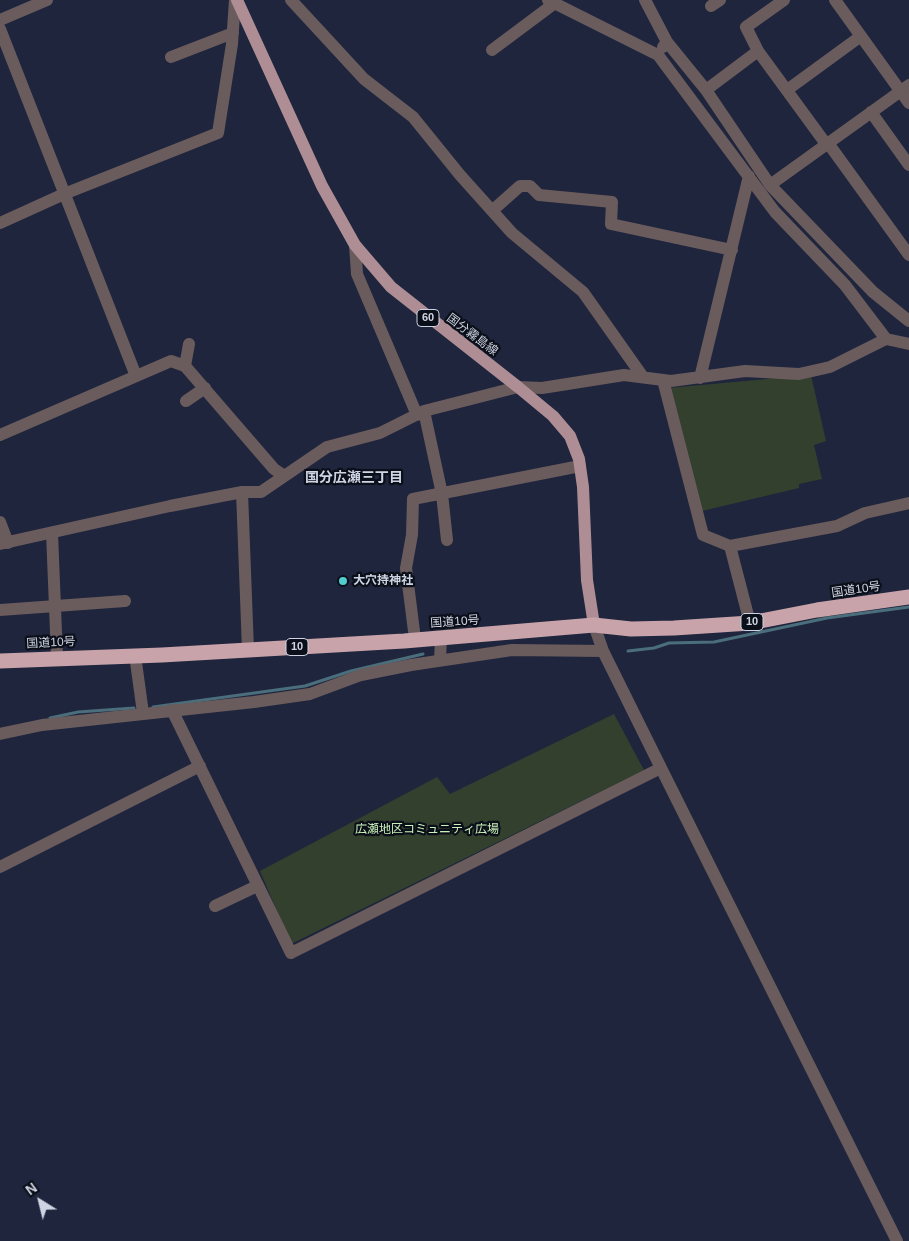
<!DOCTYPE html>
<meta charset="utf-8">
<style>
body{margin:0}
#map{position:relative;width:909px;height:1241px;overflow:hidden;background:#1e253c;font-family:Helvetica,sans-serif}
canvas{display:block}
.north{position:absolute;left:15px;top:1176px;width:50px;height:50px;-webkit-text-stroke:4px #0b0f19;paint-order:stroke;rotate:324deg;font-size:14px;font-weight:700;line-height:20px;text-align:center;color:#ced4e3}
.north::after{content:'';display:block;margin:auto;width:18px;height:22px;background:#ced4e3;clip-path:polygon(50% 0,100% 100%,50% 72%,0 100%)}
</style>
<div id="map">
<canvas width="909" height="1241"></canvas>
<div class="north">N</div>
</div>
<script>
const ctx = document.querySelector('canvas').getContext('2d');
ctx.lineJoin = 'round';
function fillPath(path, color) { ctx.fillStyle = color; ctx.fill(path, 'evenodd'); }
const toPath = rows => new Path2D(rows.map(r => 'M' + r).join(''));
function strokePath(path, color, width, dash) { ctx.strokeStyle = color; ctx.lineWidth = width; ctx.lineCap = dash ? 'butt' : 'round'; ctx.setLineDash(dash || []); ctx.stroke(path); }
function label(font, color, halo, rows, align = 'center') {
  ctx.font = font + ' Helvetica,"Noto Sans JP",sans-serif'; ctx.lineWidth = 4.5; ctx.setLineDash([]); ctx.textBaseline = 'middle'; ctx.strokeStyle = halo; ctx.fillStyle = color; for (const [text, x, y, turn = 0] of rows) {
    ctx.save(); ctx.translate(x, y); ctx.rotate((+turn || 0) * Math.PI / 180); ctx.textAlign = isNaN(turn) ? turn : align; if (halo) ctx.strokeText(text, 0, 0); ctx.fillText(text, 0, 0); ctx.restore();
  }
}
const green = toPath([
 [811,375,826,441,814,445,822,479,799,484,799,488,702,511,668,388],
 [614,714,644,770,291,944,260,871,437,777,450,794]
]);
const stream = toPath([
 [628,651,654,648,669,643,714,642,827,618,909,607],
 [153,707,305,686,351,671,423,654],
 [50,718,78,712,134,708]
]);
const minor = toPath([
 [291,0,364,79,413,117,460,175,512,233,583,292,643,377],
 [548,0,658,55,775,212,845,285,886,339],
 [645,0,667,42,663,47],
 [835,0,909,103],
 [711,6,720,0],
 [0,20,47,0],
 [0,29,136,376],
 [667,42,706,90,770,185,909,85],
 [492,50,555,3],
 [758,51,746,27,784,0],
 [171,57,233,33],
 [706,90,758,51,826,144],
 [787,90,861,36],
 [871,112,909,165],
 [828,143,909,255],
 [770,185,873,292,909,321],
 [493,210,520,186,530,186,539,195,612,202,611,224,732,250],
 [0,223,64,194,218,133,232,44,235,0],
 [355,245,357,274,417,415],
 [185,366,189,344],
 [700,378,749,176],
 [663,380,703,535,730,546],
 [186,401,205,388],
 [424,411,442,494,447,540],
 [0,435,171,361,185,366,274,469,283,475],
 [242,492,248,650],
 [0,522,8,543],
 [52,533,57,657],
 [0,544,170,506,242,492,261,492,327,447,380,433,424,411,518,387,542,388,624,375,671,381,745,371,799,374,830,367,886,339,909,344],
 [0,610,125,601],
 [750,623,730,546,837,526,865,513,909,503],
 [594,625,603,651,661,768,897,1241],
 [415,639,406,568,412,535,413,499,580,466],
 [135,655,143,713],
 [440,660,441,638],
 [172,710,291,953,661,768],
 [0,734,42,725,254,702,310,694,361,675,411,665,512,650,603,651],
 [0,867,200,766],
 [215,906,257,886]
]);
const major = toPath([
 [237,0,322,186,355,245,391,287,518,387,553,416,570,436,579,459,583,487,587,580,594,625]
]);
const highway = toPath([
 [0,661,162,655,404,641,594,625,631,629,674,628,750,623,817,610,909,597]
]);
const markers = [
 [343,581,5,"#52cdcd"]
];
const shields = [
 [428,318,22],
 [752,622,22],
 [297,647,22]
];
const shieldNames = [
 ["60",428,318],
 ["10",752,622],
 ["10",297,647]
];
const streetNames = [
 ["国分霧島線",472,335,37],
 ["国道10号",856,590,-8],
 ["国道10号",455,622,-4],
 ["国道10号",51,643,-3]
];
const poiNames = [
 ["大穴持神社",353,581]
];
const parkNames = [
 ["広瀬地区コミュニティ広場",427,830]
];
const neighbourhoodNames = [
 ["国分広瀬三丁目",354,478]
];
fillPath(green, '#33402e');
strokePath(stream, '#4a6e7b', 3);
strokePath(minor, '#6a5b5d', 12);
strokePath(major, '#ae8e94', 12);
strokePath(highway, '#c8a3aa', 15);
for (const [x, y, r, color] of markers) { const dot = new Path2D(); dot.arc(x, y, r, 0, 2 * Math.PI); ctx.fillStyle = color; ctx.fill(dot); strokePath(dot, '#0b0f19', 2); }
for (const [x, y, w] of shields) { const box = new Path2D(); box.roundRect(x - w / 2, y - 8.5, w, 17, 4); ctx.fillStyle = '#0b0f19'; ctx.fill(box); strokePath(box, '#ced4e3', 1); }
label('bold 11px', '#ced4e3', null, shieldNames);
label('12px', '#ced4e3', '#0b0f19', streetNames);
label('bold 12px', '#ced4e3', '#0b0f19', poiNames, 'left');
label('12px', '#c9f1b9', '#0b0f19', parkNames);
label('bold 14px', '#ced4e3', '#0b0f19', neighbourhoodNames);
</script>
